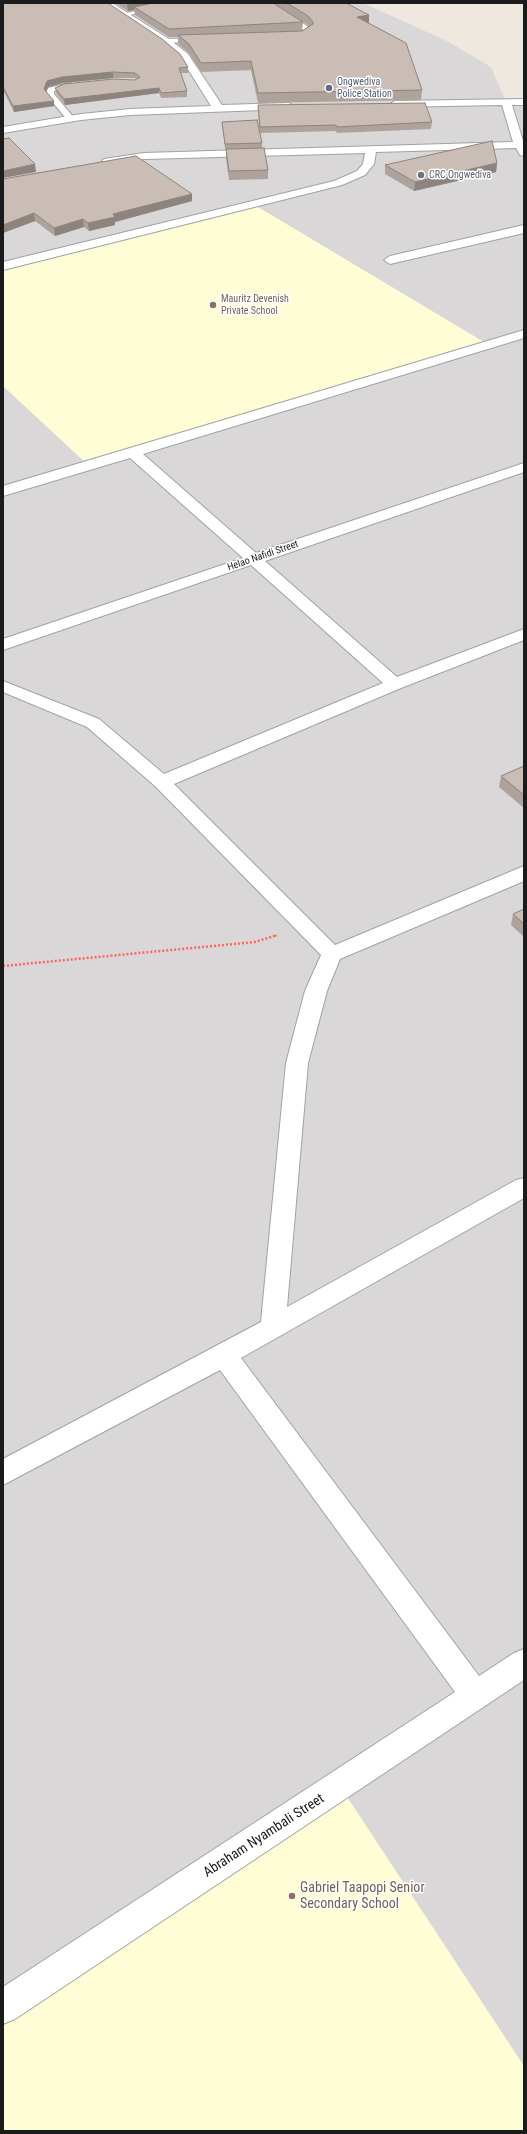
<!DOCTYPE html>
<style>
body{margin:0}
#map{position:relative;width:527px;height:2134px;overflow:hidden;background:#eee8df;font-family:"Roboto Condensed",sans-serif}
canvas{display:block}
.frame{position:absolute;inset:0;border:4px solid #1b1b1b;pointer-events:none}
</style>
<div id="map">
<canvas width="527" height="2134"></canvas>
<div class="frame"></div>
</div>
<script>
const ctx = document.querySelector('canvas').getContext('2d');
ctx.lineJoin = 'round';
function fillPath(path, color) { ctx.fillStyle = color; ctx.fill(path, 'evenodd'); }
const toPath = rows => new Path2D(rows.map(r => 'M' + r).join(''));
function strokePath(path, color, width, dash) { ctx.strokeStyle = color; ctx.lineWidth = width; ctx.lineCap = dash ? 'butt' : 'round'; ctx.setLineDash(dash || []); ctx.stroke(path); }
function label(font, color, halo, rows, align = 'center') {
  ctx.font = font + ' "Roboto Condensed",sans-serif'; ctx.lineWidth = 3; ctx.setLineDash([]); ctx.textBaseline = 'middle'; ctx.strokeStyle = halo; ctx.fillStyle = color; for (const [text, x, y, turn = 0] of rows) {
    ctx.save(); ctx.translate(x, y); ctx.rotate((+turn || 0) * Math.PI / 180); ctx.textAlign = isNaN(turn) ? turn : align; if (halo) ctx.strokeText(text, 0, 0); ctx.fillText(text, 0, 0); ctx.restore();
  }
}
const residential = toPath([
 [3,3,363,3,447,41,491,67,506,102,524,102,524,2131,3,2131]
]);
const education = toPath([
 [253,204,489,345,88,465,3,386,3,266],
 [340,1786,524,2066,524,2131,3,2131,3,2007]
]);
const pathFar1 = toPath([
 [275,936,277,935]
]);
const path = toPath([
 [3,966,255,942,277,935]
]);
const lane = toPath([
 [176,3,191,3,124,16,121,14,176,3],
 [262,3,270,3,307,26,312,32,304,37,292,37,292,35,305,31,262,3],
 [199,38,201,39,201,41,166,43,162,41,166,39,199,38],
 [75,82,79,84,78,86,54,91,54,94,75,119,71,121,68,121,46,94,48,88,75,82]
]);
const street = toPath([
 [101,3,112,3,169,39,188,54,222,105,289,103,294,106,289,109,130,115,81,120,3,133,3,127,81,114,130,109,211,106,181,58,163,43,101,3],
 [524,99,524,105,512,105,524,144,524,156,520,155,516,148,376,152,374,164,365,175,342,185,3,270,3,262,334,181,357,171,363,164,365,153,144,159,108,164,102,161,104,159,144,153,513,142,502,105,395,107,390,104,395,101,524,99],
 [524,225,524,233,390,264,384,260,390,256,524,225],
 [524,330,524,338,143,454,256,553,524,463,524,472,265,561,397,677,524,629,524,640,401,688,174,784,335,945,524,866,524,881,340,959,327,991,308,1063,287,1307,516,1180,524,1178,524,1198,241,1358,479,1676,514,1653,524,1649,524,1680,15,2019,3,2024,3,1987,455,1692,220,1370,3,1485,3,1459,261,1322,286,1063,305,991,321,955,155,786,87,727,3,692,3,681,99,719,164,774,383,683,251,565,3,650,3,639,243,558,130,458,3,496,3,486,524,330]
]);
const wall = toPath([
 [3,3,188,67,188,73,181,73,187,91,187,97,161,98,159,93,65,105,56,93,55,88,135,80,136,79,135,78,113,78,63,83,48,87,46,91,54,101,54,106,14,112,5,94,3,92],
 [115,3,273,3,303,22,302,31,309,27,308,25,273,3,346,3,369,23,422,90,421,100,258,103,251,70,201,72,189,53,178,44,178,37,169,37,135,15,134,10,128,11],
 [258,105,432,122,431,129,337,133,336,131,260,133,262,143,262,148,225,149,222,122,259,131],
 [226,149,268,170,268,179,229,180,226,158],
 [497,163,496,172,414,191,385,174,385,165],
 [3,179,192,201,115,222,115,225,89,231,84,227,55,236,35,221,3,233],
 [524,766,524,808,499,787,501,776],
 [524,909,524,937,511,925,513,914]
]);
const shadedWall = toPath([
 [127,3,168,3,134,7,134,10,128,11],
 [369,15,369,24,357,17],
 [113,72,113,78,63,83,48,87,45,95,44,89,47,81,62,77],
 [159,88,159,93,65,105,64,99],
 [54,101,54,106,14,112,13,106],
 [497,163,496,172,414,191,415,182],
 [35,164,36,172,3,178,3,171],
 [192,194,192,201,115,222,115,225,89,231,88,223,113,214],
 [34,213,35,221,3,233,3,225],
 [83,219,84,227,55,236,54,228]
]);
const building = toPath([
 [3,3,108,3,162,39,180,54,188,67,179,68,187,91,161,93,159,88,64,99,55,88,64,84,113,79,135,80,140,77,135,73,113,72,62,77,47,81,44,89,54,101,13,106,3,87,3,3],
 [154,3,273,3,303,22,169,29,134,7,154,3],
 [287,3,346,3,369,15,357,17,406,43,422,90,258,93,251,61,201,63,189,44,178,35,302,31,313,24,313,22,308,16,287,3],
 [425,103,432,122,337,127,336,125,260,127,258,105,425,103],
 [257,120,262,143,225,144,222,122,257,120],
 [9,138,35,164,3,171,3,139,9,138],
 [492,141,497,163,415,182,385,165,492,141],
 [264,148,268,170,229,171,226,149,264,148],
 [136,156,192,194,113,214,115,217,88,223,83,219,54,228,34,213,3,225,3,179,136,156],
 [524,766,524,795,501,776,524,766],
 [524,909,524,924,513,914,524,909]
]);
const markers = [
 [329,88,4,"#5c6f8a"],
 [421,175,4,"#6b7280"],
 [213,305,4,"#8d6e63"],
 [292,1896,4,"#8d6e63"]
];
const farServicenames = [
 ["Ongwediva",337,82],
 ["Police Station",337,94]
];
const farWorshipnames = [
 ["CRC Ongwediva",429,175]
];
const farEducationnames = [
 ["Mauritz Devenish",221,299],
 ["Private School",221,311]
];
const farStreetnames = [
 ["Helao Nafidi Street",263,556,-19]
];
const nearStreetnames = [
 ["Abraham Nyambali Street",264,1836,-33]
];
const nearEducationnames = [
 ["Gabriel Taapopi Senior",300,1888],
 ["Secondary School",300,1904]
];
fillPath(residential, '#d9d7d7');
fillPath(education, '#fffdd6');
strokePath(lane, '#a2a2a2', 2);
strokePath(street, '#a2a2a2', 2);
strokePath(pathFar1, '#ff665e', 2, [1.5, 1.5]);
strokePath(path, '#ff665e', 2.5, [2, 2]);
fillPath(lane, '#fff');
fillPath(street, '#fff');
fillPath(wall, '#ada39c');
fillPath(shadedWall, '#8d847f');
fillPath(building, '#c9bdb5');
strokePath(building, '#8d847f', 1);
for (const [x, y, r, color] of markers) { const dot = new Path2D(); dot.arc(x, y, r, 0, 2 * Math.PI); ctx.fillStyle = color; ctx.fill(dot); strokePath(dot, '#fff', 1.5); }
label('10px', '#4e5e75', '#fff', farServicenames, 'left');
label('10px', '#5b616d', '#fff', farWorshipnames, 'left');
label('10px', '#785e54', '#fff', farEducationnames, 'left');
label('10px', '#1b1b1b', '#fff', farStreetnames);
label('14px', '#1b1b1b', '#fff', nearStreetnames);
label('14px', '#785e54', '#fff', nearEducationnames, 'left');
</script>
